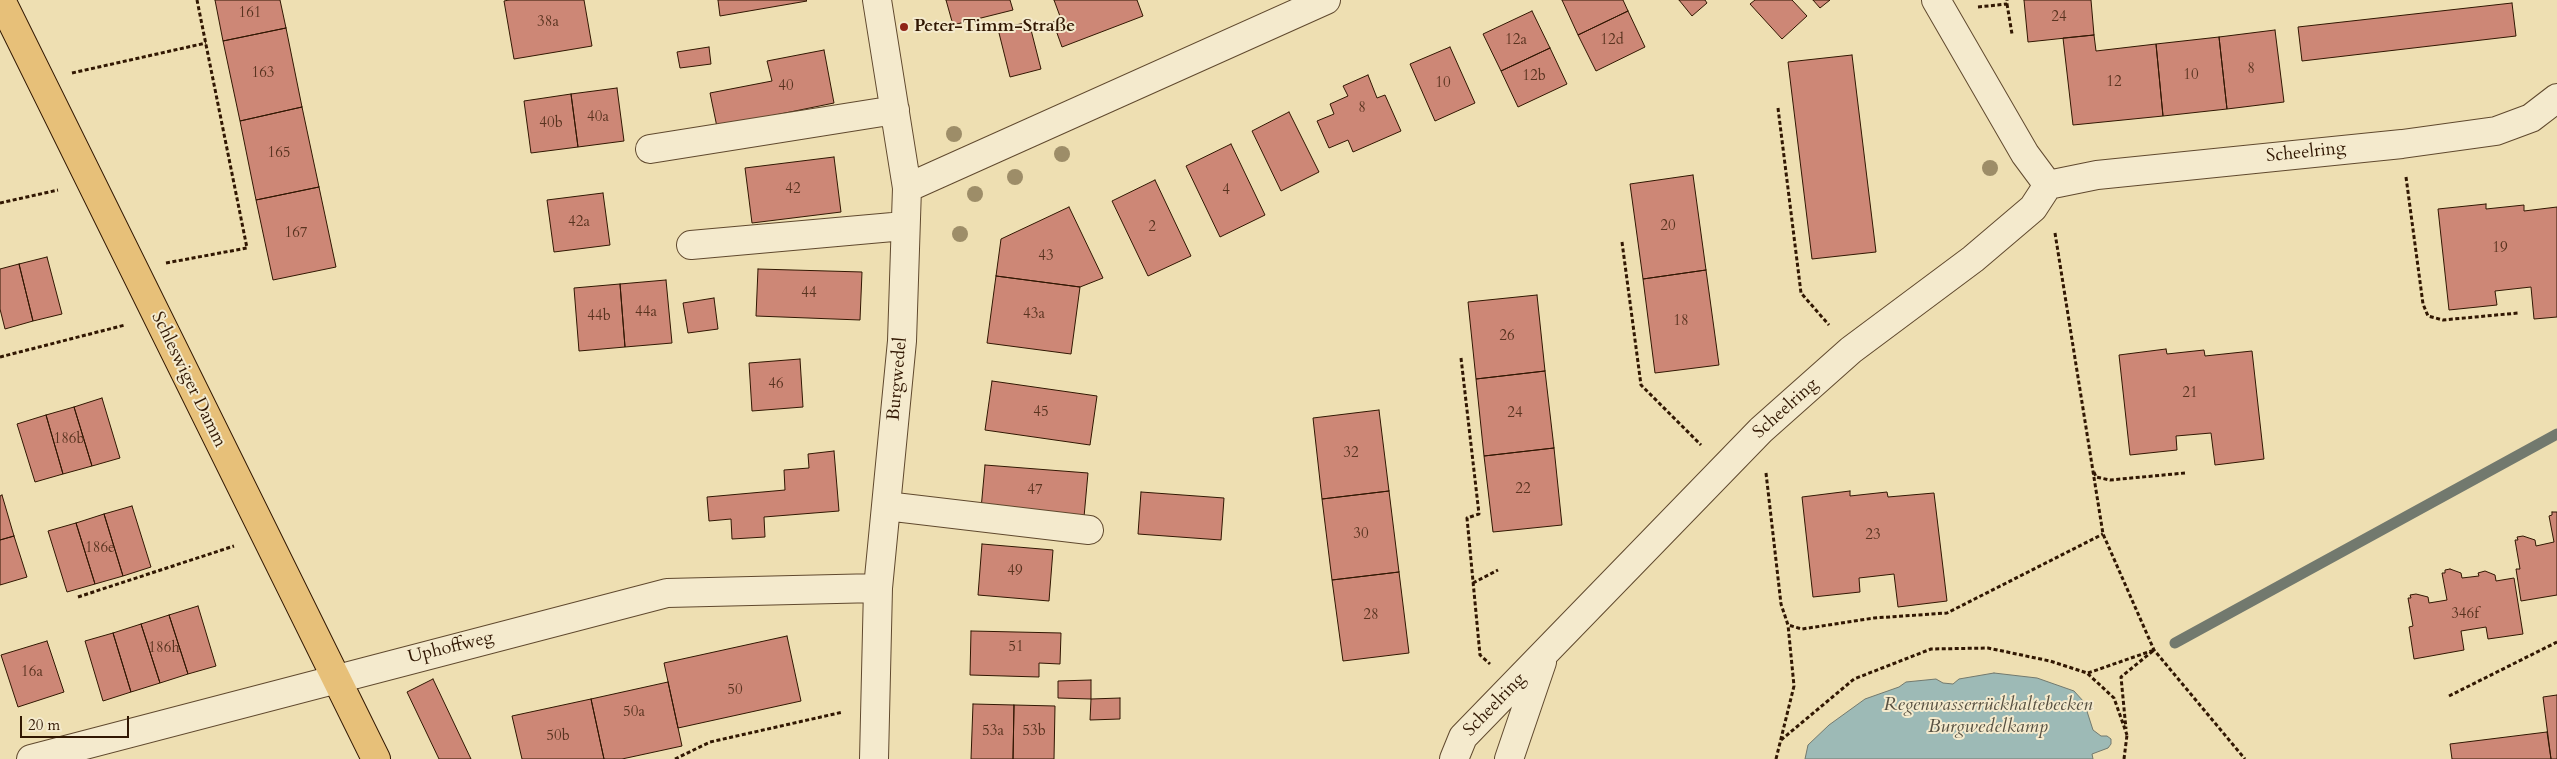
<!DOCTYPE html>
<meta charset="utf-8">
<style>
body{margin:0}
#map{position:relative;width:2557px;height:759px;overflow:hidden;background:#eedfb2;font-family:Cardo,serif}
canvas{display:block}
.scale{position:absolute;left:20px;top:716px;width:109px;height:22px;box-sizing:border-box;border:2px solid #311702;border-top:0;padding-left:6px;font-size:15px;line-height:18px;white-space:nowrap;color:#311702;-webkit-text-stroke:4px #f4eacd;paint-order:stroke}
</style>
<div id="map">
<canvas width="2557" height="759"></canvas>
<div class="scale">20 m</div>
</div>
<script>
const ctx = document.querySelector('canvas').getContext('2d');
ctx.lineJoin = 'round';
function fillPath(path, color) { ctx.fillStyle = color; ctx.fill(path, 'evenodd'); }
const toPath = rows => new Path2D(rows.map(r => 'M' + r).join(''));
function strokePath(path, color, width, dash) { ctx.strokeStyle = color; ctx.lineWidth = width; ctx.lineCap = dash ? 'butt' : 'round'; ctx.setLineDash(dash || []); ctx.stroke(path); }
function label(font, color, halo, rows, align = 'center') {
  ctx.font = font + ' Cardo,serif'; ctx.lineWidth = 4; ctx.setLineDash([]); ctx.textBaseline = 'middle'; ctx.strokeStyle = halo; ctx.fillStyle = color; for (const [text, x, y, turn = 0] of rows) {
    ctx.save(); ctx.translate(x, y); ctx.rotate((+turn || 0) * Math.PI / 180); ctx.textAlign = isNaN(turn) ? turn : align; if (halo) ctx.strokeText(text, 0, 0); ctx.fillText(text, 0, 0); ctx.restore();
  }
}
const water = toPath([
 [1994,673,2037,678,2074,691,2084,702,2093,730,2101,736,2107,736,2111,739,2111,744,2108,748,2092,754,2093,759,1805,759,1808,745,1829,725,1865,699,1899,687,1906,682,1936,679,1943,683,1953,684,1959,679,1994,673]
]);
const stream = toPath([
 [2175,643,2557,434]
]);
const building = toPath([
 [215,0,280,0,286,28,223,41,215,0],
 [509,0,584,0,592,46,514,59,504,1,509,0],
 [718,0,806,0,807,1,720,16,718,0],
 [946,0,1010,0,1013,10,953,25,946,0],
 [1054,0,1137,0,1143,16,1062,47,1053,22,1061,19,1054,0],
 [1562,0,1623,0,1628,11,1578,35,1562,0],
 [1679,0,1705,0,1707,3,1692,16,1679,0],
 [1755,0,1792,0,1807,16,1782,39,1750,4,1755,0],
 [1813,0,1830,0,1820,8,1813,0],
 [2024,0,2091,0,2094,35,2028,42,2024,0],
 [2512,3,2516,36,2302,61,2298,27,2512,3],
 [1532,11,1550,48,1501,71,1483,34,1532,11],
 [1628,11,1645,47,1596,71,1578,35,1628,11],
 [1029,22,1041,69,1010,77,998,29,1029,22],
 [286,28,302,107,240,121,223,41,286,28],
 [2275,30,2284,102,2227,109,2219,37,2275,30],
 [2094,35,2096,51,2156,44,2163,116,2073,125,2063,38,2094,35],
 [2219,37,2227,109,2163,116,2156,44,2219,37],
 [709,47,711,64,680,68,677,52,709,47],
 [1450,47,1475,103,1435,121,1410,64,1450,47],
 [1550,48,1567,84,1518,107,1501,71,1550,48],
 [824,50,834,103,717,127,710,93,772,81,767,61,824,50],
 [1852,55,1876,252,1812,259,1788,62,1852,55],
 [1368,75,1377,98,1385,95,1401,131,1353,152,1348,140,1329,148,1317,121,1334,114,1330,104,1348,96,1343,86,1368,75],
 [617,88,624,141,578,147,571,94,617,88],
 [571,94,578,147,531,153,524,101,571,94],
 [302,107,319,187,256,200,240,121,302,107],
 [1289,112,1319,172,1281,191,1252,131,1289,112],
 [1231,144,1265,215,1220,237,1186,166,1231,144],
 [834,157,841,212,752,223,745,168,834,157],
 [1693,175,1706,270,1643,279,1630,184,1693,175],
 [1155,180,1191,256,1148,276,1112,201,1155,180],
 [319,187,336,267,273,280,256,200,319,187],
 [603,193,610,245,554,252,547,200,603,193],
 [2486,204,2486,209,2524,205,2524,211,2557,207,2557,317,2534,319,2531,287,2495,291,2497,305,2449,310,2438,209,2486,204],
 [1069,207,1103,278,1080,287,996,276,1001,239,1069,207],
 [47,257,62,314,33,321,19,264,47,257],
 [19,264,33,321,5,329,0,309,0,269,19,264],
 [758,269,862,272,860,320,756,316,758,269],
 [1706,270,1719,365,1655,373,1643,279,1706,270],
 [996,276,1080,287,1071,354,987,343,996,276],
 [666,280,672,343,625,347,620,284,666,280],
 [620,284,625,347,579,351,574,288,620,284],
 [1537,295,1545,371,1476,379,1468,302,1537,295],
 [714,298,718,329,688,333,683,303,714,298],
 [2166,349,2167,354,2204,350,2205,356,2252,351,2264,459,2215,465,2211,433,2176,436,2177,450,2130,455,2119,355,2166,349],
 [800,359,803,407,752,411,749,363,800,359],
 [1545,371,1554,448,1484,456,1476,379,1545,371],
 [992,381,1097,396,1090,445,985,430,992,381],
 [102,398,120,458,92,466,74,407,102,398],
 [74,407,92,466,63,474,46,415,74,407],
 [1379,410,1389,491,1322,499,1313,418,1379,410],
 [46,415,63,474,35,482,17,424,46,415],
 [1554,448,1562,525,1493,532,1484,456,1554,448],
 [834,451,839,511,764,517,765,537,732,539,731,519,709,521,707,497,785,490,784,470,809,468,808,454,834,451],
 [985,465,1088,473,1084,517,981,509,985,465],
 [1389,491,1399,572,1332,580,1322,499,1389,491],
 [1850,491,1850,496,1887,492,1888,497,1934,493,1947,601,1898,607,1894,574,1859,578,1860,592,1813,597,1802,497,1850,491],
 [1141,492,1224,498,1221,540,1138,534,1141,492],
 [2,495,14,536,0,540,0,496,2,495],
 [132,506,151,567,123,576,104,514,132,506],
 [2552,512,2557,512,2557,595,2521,601,2516,569,2520,569,2515,540,2518,540,2517,537,2523,536,2535,540,2536,546,2554,542,2549,516,2552,515,2552,512],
 [104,514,123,576,95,584,76,523,104,514],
 [76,523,95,584,67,592,48,531,76,523],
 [14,536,27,577,0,585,0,540,14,536],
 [982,544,1053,550,1049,601,978,595,982,544],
 [2450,569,2461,573,2462,578,2479,576,2478,573,2485,571,2495,575,2496,581,2514,578,2523,634,2488,639,2486,627,2461,631,2464,650,2414,659,2409,627,2413,626,2408,598,2411,598,2410,595,2416,594,2428,597,2429,603,2447,600,2442,573,2445,573,2445,570,2450,569],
 [1399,572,1409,653,1343,661,1332,580,1399,572],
 [198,606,216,666,188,674,169,615,198,606],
 [169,615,188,674,160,683,141,624,169,615],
 [141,624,160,683,131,692,113,633,141,624],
 [971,631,1061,633,1060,664,1039,663,1039,677,970,675,971,631],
 [113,633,131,692,103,701,85,641,113,633],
 [787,636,801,701,678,728,664,663,787,636],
 [47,641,64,692,18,707,1,655,47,641],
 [433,679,471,759,439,759,407,692,433,679],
 [1091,680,1091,699,1058,698,1058,681,1091,680],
 [668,682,682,746,622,759,604,759,591,699,668,682],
 [2557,695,2557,759,2551,759,2543,697,2557,695],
 [1120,698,1120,719,1090,720,1091,699,1120,698],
 [591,699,604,759,522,759,512,716,591,699],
 [973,704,1014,705,1013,759,971,759,973,704],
 [1014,705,1055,706,1054,759,1013,759,1014,705],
 [2547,732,2551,759,2452,759,2450,744,2547,732]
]);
const path = toPath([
 [2007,4,2012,34],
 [1978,7,2007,4,2007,0],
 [72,73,206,43],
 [1778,108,1801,293,1829,325],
 [2406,177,2423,304,2428,316,2443,320,2518,313],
 [0,203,58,190],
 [2055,233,2103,534,2154,650,2245,759],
 [1622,242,1641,385,1701,445],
 [166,263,247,248,197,0],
 [0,357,125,325],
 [1461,358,1479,514,1467,518,1480,655,1490,664],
 [2094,472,2096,477,2110,480,2185,473],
 [1766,473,1781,604,1788,625,1802,629,1874,618,1947,613,2103,534],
 [1473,583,1498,570],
 [78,597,234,546],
 [2088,673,2154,650,2121,677,2126,729],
 [2449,696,2557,642],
 [1781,740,1854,679,1931,649,1988,648,2050,661,2087,673,2114,698,2127,735],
 [675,759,710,742,843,712],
 [1776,759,1794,686,1788,625],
 [2124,759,2127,735]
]);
const minor = toPath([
 [1936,0,2025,154,2048,185,2097,175,2402,144,2496,131,2531,118,2557,98],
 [650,149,895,110],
 [907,188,1326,0],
 [691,245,904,226],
 [886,506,1089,530],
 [31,759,667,593,878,588],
 [874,759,878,588,902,341,907,188,877,0],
 [1454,759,1463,737,1761,430,1851,350,1973,259,2033,208,2048,185],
 [1509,759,1542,662]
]);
const major = toPath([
 [1,0,376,759]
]);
const trees = [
 [954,134],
 [1062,154],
 [1990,168],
 [1015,177],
 [975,194],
 [960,234]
];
const markers = [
 [904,27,5,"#8f2418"]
];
const numberNames = [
 ["161",250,14],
 ["24",2059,18],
 ["38a",548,23],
 ["12a",1516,41],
 ["12d",1612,41],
 ["8",2251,70],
 ["163",263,74],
 ["10",2191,76],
 ["12b",1534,77],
 ["12",2114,83],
 ["10",1443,84],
 ["40",786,87],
 ["8",1362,109],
 ["40a",598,118],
 ["40b",551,124],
 ["165",279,154],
 ["42",793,190],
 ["4",1226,191],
 ["42a",579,223],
 ["20",1668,227],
 ["2",1152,228],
 ["167",296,234],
 ["19",2500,249],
 ["43",1046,257],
 ["44",809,294],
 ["44a",646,313],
 ["43a",1034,315],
 ["44b",599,317],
 ["18",1681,322],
 ["26",1507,337],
 ["46",776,385],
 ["21",2190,394],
 ["45",1041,413],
 ["24",1515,414],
 ["186b",69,440],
 ["32",1351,454],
 ["22",1523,490],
 ["47",1035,491],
 ["30",1361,535],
 ["23",1873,536],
 ["186e",100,549],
 ["49",1015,572],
 ["346f",2465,615],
 ["28",1371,616],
 ["51",1016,648],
 ["186h",164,649],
 ["16a",32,673],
 ["50",735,691],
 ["50a",634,713],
 ["53a",993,732],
 ["53b",1034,732],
 ["50b",558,737]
];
const poiNames = [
 ["Peter-Timm-Straße",914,27]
];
const streetNames = [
 ["Scheelring",2306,153,-6],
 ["Burgwedel",898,379,-85],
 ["Schleswiger Damm",188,380,64],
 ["Scheelring",1786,409,-42],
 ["Uphoffweg",451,648,-14],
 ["Scheelring",1495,705,-46]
];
const waterNames = [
 ["Regenwasserrückhaltebecken",1988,706],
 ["Burgwedelkamp",1988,728]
];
fillPath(water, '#9dbab6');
strokePath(water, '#72796e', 1);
strokePath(stream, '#72796e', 11);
fillPath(building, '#cd8776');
strokePath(building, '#311702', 1);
strokePath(minor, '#60492e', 30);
strokePath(major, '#311702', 30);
strokePath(path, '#311702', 3, [4, 2.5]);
strokePath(minor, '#f4eacd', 28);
strokePath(major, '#e7c079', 28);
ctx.fillStyle = '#9d8d68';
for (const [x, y] of trees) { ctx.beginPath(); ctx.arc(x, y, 8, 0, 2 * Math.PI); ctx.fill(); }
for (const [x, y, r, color] of markers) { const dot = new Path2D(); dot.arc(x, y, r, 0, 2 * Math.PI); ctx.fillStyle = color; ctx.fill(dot); strokePath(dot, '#f4eacd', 2); }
label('15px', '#58331f', null, numberNames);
label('bold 18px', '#311702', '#f4eacd', poiNames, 'left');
label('18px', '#311702', '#f4eacd', streetNames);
label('italic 19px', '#575041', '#f4eacd', waterNames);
</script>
